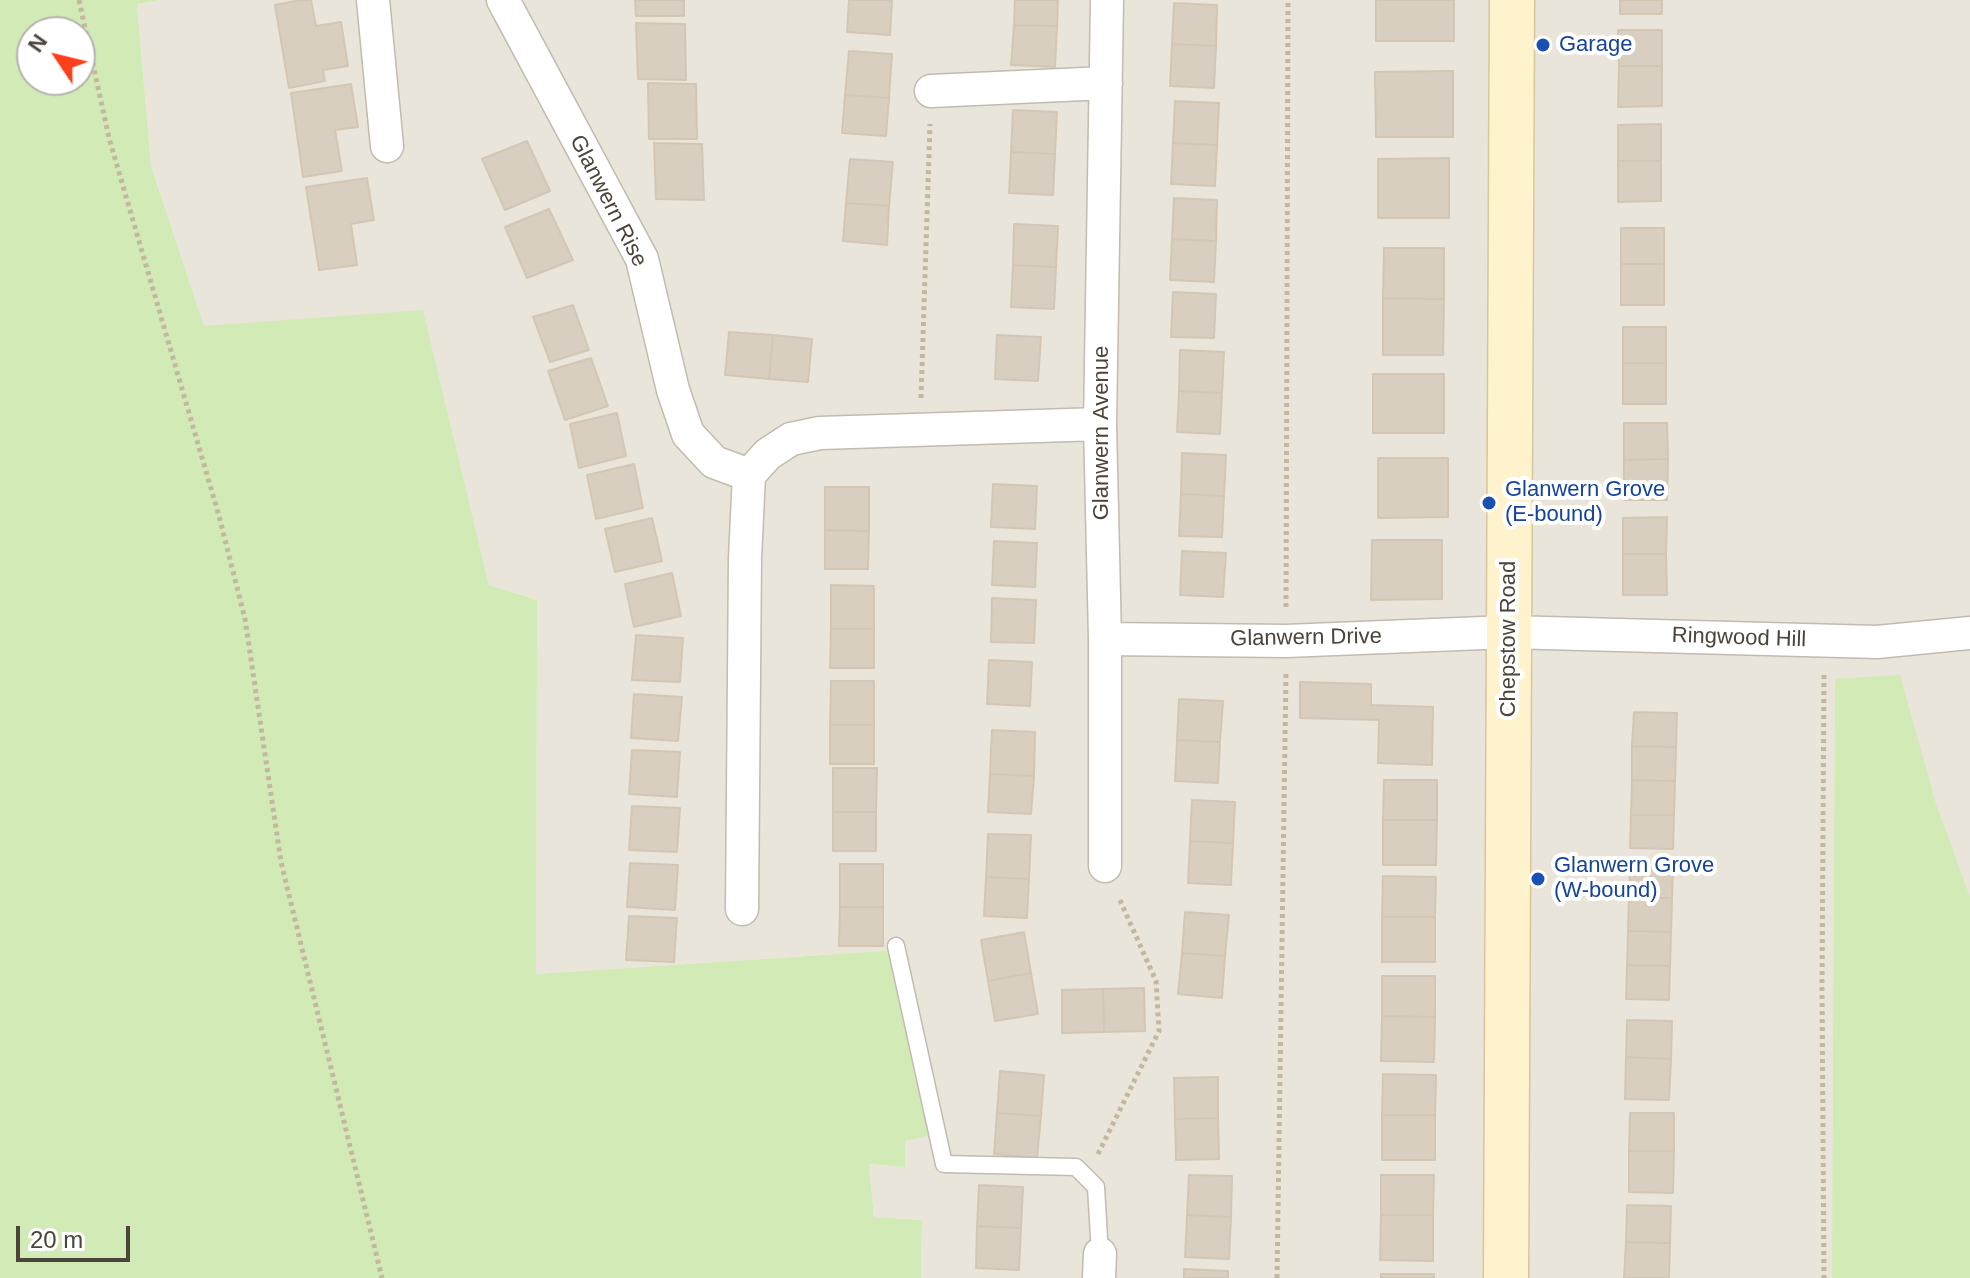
<!DOCTYPE html>
<style>
body{margin:0}
#map{position:relative;width:1970px;height:1278px;overflow:hidden;background:#f6f3ec;font-family:Helvetica,sans-serif}
canvas{display:block}
.north{position:absolute;left:16px;top:16px;width:80px;height:80px;box-sizing:border-box;background:#fff;border:2px solid #b7b4b0;border-radius:50%;rotate:305deg;font-size:22px;font-weight:700;line-height:32px;text-align:center;color:#4b4439}
.north::after{content:'';display:block;margin:auto;width:28px;height:36px;background:#fc3f1d;clip-path:polygon(50% 0,100% 100%,50% 72%,0 100%)}
.scale{position:absolute;left:16px;top:1226px;width:114px;height:36px;box-sizing:border-box;border:4px solid #4b4439;border-top:0;padding-left:10px;font-size:24px;line-height:28px;white-space:nowrap;color:#4b4439;-webkit-text-stroke:6px #fff;paint-order:stroke}
</style>
<div id="map">
<canvas width="1970" height="1278"></canvas>
<div class="north">N</div>
<div class="scale">20 m</div>
</div>
<script>
const ctx = document.querySelector('canvas').getContext('2d');
ctx.lineJoin = 'round';
function fillPath(path, color) { ctx.fillStyle = color; ctx.fill(path, 'evenodd'); }
const toPath = rows => new Path2D(rows.map(r => 'M' + r).join(''));
function strokePath(path, color, width, dash) { ctx.strokeStyle = color; ctx.lineWidth = width; ctx.lineCap = dash ? 'butt' : 'round'; ctx.setLineDash(dash || []); ctx.stroke(path); }
function label(font, color, halo, rows, align = 'center') {
  ctx.font = font + ' Helvetica,sans-serif'; ctx.lineWidth = 8; ctx.setLineDash([]); ctx.textBaseline = 'middle'; ctx.strokeStyle = halo; ctx.fillStyle = color; for (const [text, x, y, turn = 0] of rows) {
    ctx.save(); ctx.translate(x, y); ctx.rotate((+turn || 0) * Math.PI / 180); ctx.textAlign = isNaN(turn) ? turn : align; if (halo) ctx.strokeText(text, 0, 0); ctx.fillText(text, 0, 0); ctx.restore();
  }
}
const residential = toPath([
 [160,0,1970,0,1970,1278,921,1278,922,1220,874,1217,869,1164,905,1167,898,950,536,974,537,600,489,585,423,311,204,327,151,166,137,4]
]);
const green = toPath([
 [0,0,160,0,137,4,151,166,204,326,423,310,489,585,537,600,536,974,898,950,940,1133,905,1141,905,1167,869,1164,874,1217,922,1220,921,1278,0,1278],
 [32,32,80,32,80,80,32,80],
 [1900,675,1936,804,1970,897,1970,1278,1832,1278,1835,679]
]);
const building = toPath([
 [300,0,311,0,316,26,341,22,348,66,323,70,325,81,289,88,275,5,300,0],
 [635,0,684,0,684,16,636,16,635,0],
 [849,0,892,0,890,35,847,32,849,0],
 [1015,0,1058,0,1057,26,1014,25,1015,0],
 [1376,0,1454,0,1454,41,1376,41,1376,0],
 [1620,0,1662,0,1662,14,1620,14,1620,0],
 [1174,3,1217,5,1216,46,1172,44,1174,3],
 [636,23,685,24,686,80,638,79,636,23],
 [1014,25,1057,26,1055,67,1011,65,1014,25],
 [1618,30,1662,30,1662,66,1619,66,1618,30],
 [1172,44,1216,46,1214,88,1170,86,1172,44],
 [849,51,892,54,889,98,845,95,849,51],
 [1619,66,1662,66,1662,106,1618,107,1619,66],
 [1453,71,1453,137,1376,137,1375,72,1453,71],
 [648,83,696,84,697,139,649,139,648,83],
 [351,84,358,127,335,130,342,171,303,177,291,93,351,84],
 [845,95,889,98,886,136,842,133,845,95],
 [1175,101,1219,103,1217,145,1173,143,1175,101],
 [1013,110,1057,112,1055,154,1011,152,1013,110],
 [1661,124,1661,161,1618,161,1618,125,1661,124],
 [527,141,550,191,505,210,482,159,527,141],
 [654,143,702,144,704,200,656,199,654,143],
 [1173,143,1217,145,1215,186,1171,184,1173,143],
 [1011,152,1055,154,1053,195,1009,193,1011,152],
 [1449,158,1449,218,1378,218,1378,159,1449,158],
 [850,159,893,162,889,206,846,203,850,159],
 [1618,161,1661,161,1661,201,1618,202,1618,161],
 [367,178,374,220,351,224,357,265,319,270,306,187,367,178],
 [1174,198,1217,200,1216,241,1172,239,1174,198],
 [846,203,889,206,887,245,843,241,846,203],
 [549,209,573,260,527,278,505,227,549,209],
 [1014,224,1058,226,1056,267,1013,265,1014,224],
 [1621,228,1664,228,1664,264,1621,264,1621,228],
 [1172,239,1216,241,1214,282,1170,280,1172,239],
 [1384,248,1444,248,1444,299,1383,298,1384,248],
 [1621,264,1664,264,1664,305,1621,305,1621,264],
 [1013,265,1056,267,1054,309,1011,307,1013,265],
 [1173,292,1216,294,1214,338,1171,337,1173,292],
 [1383,298,1444,299,1443,355,1383,355,1383,298],
 [573,305,589,350,550,362,533,317,573,305],
 [1623,327,1666,327,1666,363,1623,363,1623,327],
 [729,332,773,335,769,379,725,375,729,332],
 [773,335,812,339,808,382,769,379,773,335],
 [997,335,1041,337,1038,381,995,379,997,335],
 [1180,350,1224,352,1222,393,1179,391,1180,350],
 [591,358,608,406,565,420,548,371,591,358],
 [1623,363,1666,363,1666,404,1623,404,1623,363],
 [1373,374,1444,374,1444,433,1373,433,1373,374],
 [1179,391,1222,393,1220,434,1177,432,1179,391],
 [617,413,626,456,579,468,570,424,617,413],
 [1624,423,1667,423,1668,459,1624,460,1624,423],
 [1182,453,1226,455,1224,496,1181,494,1182,453],
 [1378,458,1448,458,1448,517,1378,518,1378,458],
 [1668,459,1667,500,1624,500,1624,460,1668,459],
 [634,464,643,508,596,519,587,475,634,464],
 [993,484,1037,486,1035,529,991,527,993,484],
 [825,487,869,487,869,531,825,530,825,487],
 [1181,494,1224,496,1222,537,1179,536,1181,494],
 [1667,517,1666,554,1623,554,1623,518,1667,517],
 [652,518,662,561,615,572,605,529,652,518],
 [825,530,869,531,868,569,825,569,825,530],
 [1372,540,1442,540,1442,599,1371,600,1372,540],
 [994,541,1037,543,1035,587,992,585,994,541],
 [1182,551,1226,553,1223,597,1180,595,1182,551],
 [1623,554,1666,554,1667,595,1623,595,1623,554],
 [672,573,681,616,634,627,625,584,672,573],
 [831,585,874,586,874,629,831,629,831,585],
 [992,598,1036,600,1034,643,991,642,992,598],
 [831,629,874,629,874,668,830,668,831,629],
 [636,635,683,638,680,682,632,680,636,635],
 [989,660,1032,662,1030,706,987,704,989,660],
 [831,681,874,681,874,725,830,725,831,681],
 [1300,682,1371,684,1371,705,1433,707,1432,765,1378,763,1379,720,1300,718,1300,682],
 [634,694,682,697,678,741,631,738,634,694],
 [1179,699,1223,701,1220,742,1177,740,1179,699],
 [1634,712,1677,713,1676,747,1632,746,1634,712],
 [830,725,874,725,874,764,830,764,830,725],
 [992,730,1035,732,1034,776,990,774,992,730],
 [1177,740,1220,742,1218,783,1175,781,1177,740],
 [1632,746,1676,747,1675,781,1632,780,1632,746],
 [632,750,680,752,677,797,629,794,632,750],
 [833,768,877,768,876,812,833,812,833,768],
 [990,774,1034,776,1031,814,988,812,990,774],
 [1384,780,1437,780,1437,820,1383,820,1384,780],
 [1632,780,1675,781,1674,815,1631,815,1632,780],
 [1192,800,1235,802,1233,843,1190,841,1192,800],
 [632,806,680,808,677,852,629,850,632,806],
 [833,812,876,812,876,851,833,851,833,812],
 [1631,815,1674,815,1673,849,1630,848,1631,815],
 [1383,820,1437,820,1436,865,1383,865,1383,820],
 [988,834,1031,835,1029,879,986,877,988,834],
 [1190,841,1233,843,1231,885,1188,883,1190,841],
 [630,863,678,865,675,910,627,907,630,863],
 [1630,863,1673,864,1672,898,1629,897,1630,863],
 [840,864,883,864,883,907,840,907,840,864],
 [1383,876,1436,877,1435,917,1382,917,1383,876],
 [986,877,1029,879,1027,918,984,916,986,877],
 [1629,897,1672,898,1671,932,1628,931,1629,897],
 [840,907,883,907,883,946,839,946,840,907],
 [1185,912,1229,915,1225,956,1182,953,1185,912],
 [629,916,677,918,674,962,626,960,629,916],
 [1382,917,1435,917,1435,962,1382,962,1382,917],
 [1628,931,1671,932,1670,966,1627,965,1628,931],
 [1024,932,1031,973,988,981,981,940,1024,932],
 [1182,953,1225,956,1222,998,1178,994,1182,953],
 [1627,965,1670,966,1669,1000,1626,999,1627,965],
 [1031,973,1038,1014,995,1021,988,981,1031,973],
 [1382,976,1435,976,1435,1017,1382,1016,1382,976],
 [1144,988,1145,1031,1104,1032,1103,989,1144,988],
 [1103,989,1104,1032,1062,1033,1062,990,1103,989],
 [1382,1016,1435,1017,1434,1062,1381,1061,1382,1016],
 [1627,1020,1672,1021,1671,1059,1626,1057,1627,1020],
 [1626,1057,1671,1059,1669,1100,1625,1099,1626,1057],
 [1000,1071,1044,1075,1041,1116,997,1113,1000,1071],
 [1383,1074,1436,1075,1435,1115,1382,1115,1383,1074],
 [1218,1077,1218,1118,1175,1119,1174,1078,1218,1077],
 [997,1113,1041,1116,1037,1158,994,1154,997,1113],
 [1630,1113,1674,1113,1674,1151,1629,1151,1630,1113],
 [1382,1115,1435,1115,1435,1160,1382,1160,1382,1115],
 [1218,1118,1219,1159,1176,1160,1175,1119,1218,1118],
 [1629,1151,1674,1151,1673,1193,1629,1192,1629,1151],
 [1189,1175,1232,1176,1231,1217,1187,1215,1189,1175],
 [1381,1175,1434,1175,1433,1215,1381,1215,1381,1175],
 [979,1185,1023,1187,1021,1228,977,1226,979,1185],
 [1627,1205,1671,1206,1670,1243,1626,1242,1627,1205],
 [1187,1215,1231,1217,1229,1259,1185,1257,1187,1215],
 [1381,1215,1433,1215,1433,1261,1380,1260,1381,1215],
 [977,1226,1021,1228,1019,1270,976,1268,977,1226],
 [1626,1242,1670,1243,1669,1278,1624,1278,1626,1242],
 [1184,1269,1228,1271,1228,1278,1184,1278,1184,1269],
 [1381,1274,1434,1274,1434,1278,1381,1278,1381,1274]
]);
const path = toPath([
 [79,0,109,138,219,516,245,619,281,862,382,1278],
 [921,398,930,124],
 [1286,607,1288,0],
 [1824,675,1822,987,1824,1278],
 [1098,1154,1159,1031,1156,981,1119,898],
 [1277,1278,1286,673]
]);
const service = toPath([
 [896,946,944,1164,1076,1167,1096,1187,1100,1254]
]);
const minor = toPath([
 [373,0,387,146],
 [503,0,642,259,673,390,688,434,714,462,749,475,768,454,791,439,820,433,1100,424],
 [931,91,1106,83],
 [1105,639,1286,641,1508,632,1877,642,1970,633],
 [1105,866,1105,639,1100,424,1107,0],
 [742,909,745,558,749,475],
 [1099,1278,1100,1254]
]);
const secondary = toPath([
 [1506,1278,1512,0]
]);
const markers = [
 [1543,45,8,"#1a4fb4"],
 [1489,503,8,"#1a4fb4"],
 [1538,879,8,"#1a4fb4"]
];
const transitNames = [
 ["Garage",1559,45],
 ["Glanwern Grove",1505,490],
 ["(E-bound)",1505,515],
 ["Glanwern Grove",1554,866],
 ["(W-bound)",1554,891]
];
const streetNames = [
 ["Glanwern Rise",608,201,63],
 ["Glanwern Avenue",1102,433,-90],
 ["Glanwern Drive",1306,638,-1],
 ["Ringwood Hill",1739,638,2],
 ["Chepstow Road",1509,639,-90]
];
fillPath(residential, '#eae5da');
fillPath(green, '#d2eab5');
fillPath(building, '#d8cfc1');
strokePath(building, '#d3c7b4', 2);
strokePath(service, '#c2bbae', 19);
strokePath(minor, '#c2bbae', 35);
strokePath(secondary, '#d6c79b', 47);
strokePath(path, '#c4b79f', 5, [4, 4]);
strokePath(service, '#fff', 16);
strokePath(minor, '#fff', 32);
strokePath(secondary, '#fff3cd', 44);
for (const [x, y, r, color] of markers) { const dot = new Path2D(); dot.arc(x, y, r, 0, 2 * Math.PI); ctx.fillStyle = color; ctx.fill(dot); strokePath(dot, '#fff', 3); }
label('22px', '#164399', '#fff', transitNames, 'left');
label('22px', '#4b4439', '#fff', streetNames);
</script>
